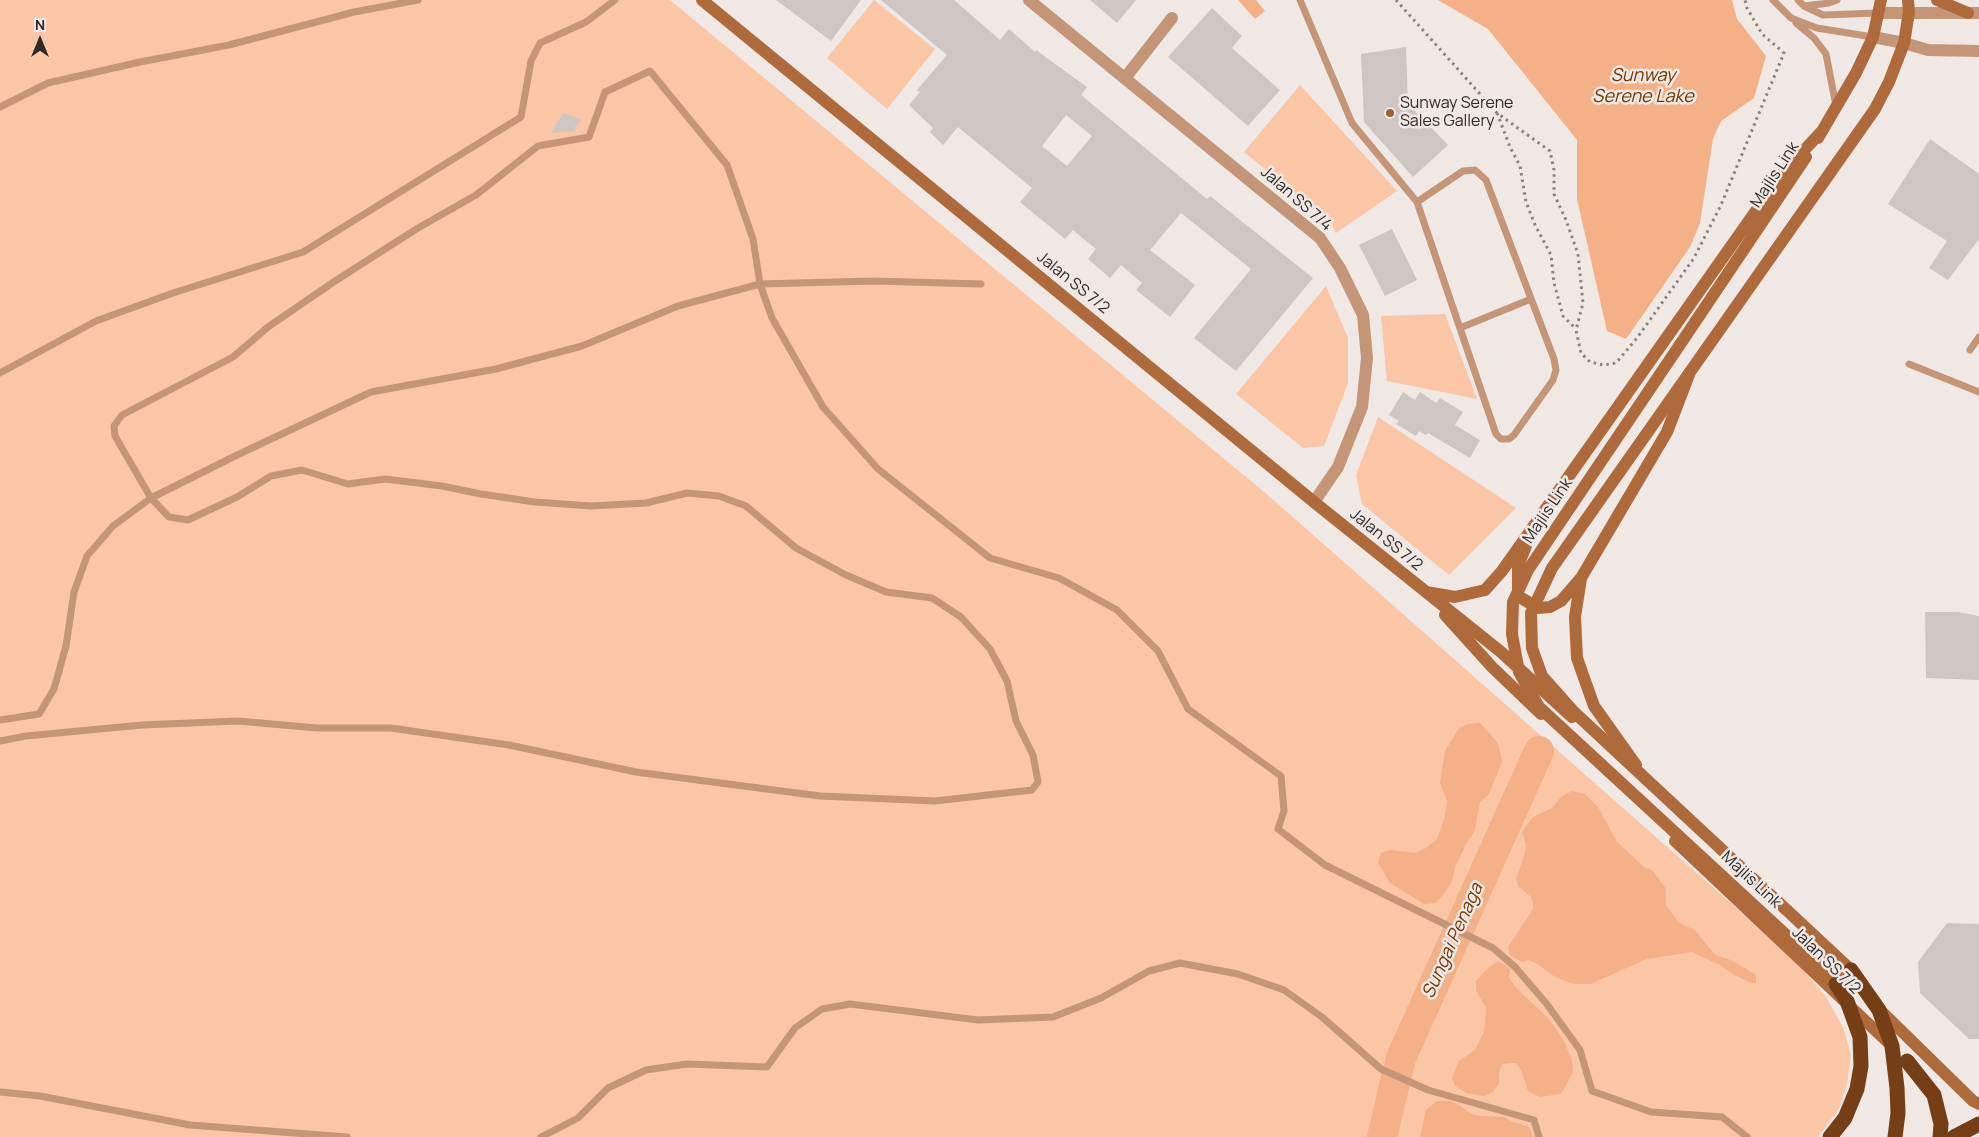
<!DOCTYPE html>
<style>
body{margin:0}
#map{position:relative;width:1979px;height:1137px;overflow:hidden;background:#efe8e4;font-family:Manrope,sans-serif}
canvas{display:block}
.north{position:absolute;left:15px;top:15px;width:50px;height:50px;-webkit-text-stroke:4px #efe8e4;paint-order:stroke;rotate:0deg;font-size:14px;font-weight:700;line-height:20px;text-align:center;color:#2d2a29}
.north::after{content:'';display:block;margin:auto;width:18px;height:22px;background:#2d2a29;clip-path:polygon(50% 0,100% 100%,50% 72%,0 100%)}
</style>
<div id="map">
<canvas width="1979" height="1137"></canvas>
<div class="north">N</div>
</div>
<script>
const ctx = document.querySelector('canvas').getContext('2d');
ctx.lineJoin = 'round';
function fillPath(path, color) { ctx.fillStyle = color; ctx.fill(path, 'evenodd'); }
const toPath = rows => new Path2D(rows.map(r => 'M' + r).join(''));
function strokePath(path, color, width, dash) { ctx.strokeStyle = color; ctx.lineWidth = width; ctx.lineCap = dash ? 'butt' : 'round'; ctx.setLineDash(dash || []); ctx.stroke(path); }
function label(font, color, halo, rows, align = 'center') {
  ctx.font = font + ' Manrope,sans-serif'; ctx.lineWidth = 5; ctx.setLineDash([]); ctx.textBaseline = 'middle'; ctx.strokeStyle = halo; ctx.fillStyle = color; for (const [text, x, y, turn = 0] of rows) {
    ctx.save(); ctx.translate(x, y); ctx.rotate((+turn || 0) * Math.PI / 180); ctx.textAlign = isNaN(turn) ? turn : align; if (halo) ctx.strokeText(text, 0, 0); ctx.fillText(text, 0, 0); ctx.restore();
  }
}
const green = toPath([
 [0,0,670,0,1269,496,1792,957,1826,997,1843,1027,1851,1055,1847,1084,1839,1109,1818,1137,0,1137],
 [874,0,935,49,887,109,827,58],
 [1300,85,1397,191,1336,233,1329,221,1244,152],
 [1326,286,1348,338,1348,383,1324,446,1303,448,1236,394],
 [1445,314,1477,399,1387,381,1381,316],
 [1378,417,1516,508,1449,575,1362,504,1356,475]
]);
const water = toPath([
 [1238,0,1256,0,1265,11,1255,19],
 [1438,0,1732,0,1737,19,1766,56,1754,98,1721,121,1713,139,1700,223,1690,247,1626,339,1607,331,1577,199,1577,140,1488,29],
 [1480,723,1498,743,1502,762,1489,794,1480,802,1474,833,1467,842,1456,865,1452,881,1444,894,1436,903,1424,904,1390,883,1378,863,1381,853,1390,850,1416,853,1426,848,1437,839,1445,816,1447,801,1440,783,1445,751,1459,728,1468,724],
 [1572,791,1585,794,1598,807,1617,842,1644,867,1652,870,1666,889,1666,905,1679,923,1695,930,1714,954,1733,961,1756,975,1756,983,1752,983,1734,975,1720,965,1692,952,1647,959,1590,984,1575,984,1565,981,1552,975,1536,963,1528,960,1522,962,1510,955,1508,947,1533,909,1533,902,1531,897,1518,886,1516,879,1525,853,1526,844,1522,832,1533,817,1552,808,1561,797],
 [1499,961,1510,969,1509,978,1518,990,1547,1017,1563,1039,1572,1060,1573,1073,1561,1094,1540,1097,1528,1091,1522,1072,1516,1063,1512,1063,1502,1064,1499,1072,1499,1083,1493,1092,1484,1096,1467,1093,1455,1086,1452,1078,1459,1061,1475,1050,1484,1032,1486,1008,1476,990,1476,981,1489,967],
 [1437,1101,1450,1101,1459,1105,1471,1114,1479,1116,1504,1117,1513,1122,1529,1127,1533,1137,1420,1137,1426,1110]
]);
const river = toPath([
 [1382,1137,1401,1058,1539,751]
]);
const building = toPath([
 [776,0,861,0,831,41],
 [881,0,954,0,1000,40,1009,29,1035,52,1036,50,1087,87,1081,95,1207,199,1210,196,1313,278,1236,371,1194,338,1251,269,1181,213,1150,250,1195,285,1170,317,1136,290,1142,283,1121,265,1110,278,1088,259,1096,249,1073,230,1065,239,1020,202,1032,188,958,127,943,145,930,132,933,128,909,105,920,92,917,90,947,55],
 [1066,115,1092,136,1067,166,1042,146],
 [1090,0,1136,0,1117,23],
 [1212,8,1242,36,1232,48,1280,90,1248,126,1168,57],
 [1406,47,1408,104,1448,145,1413,177,1364,122,1361,54],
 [563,113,582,120,574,128,576,131,551,133],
 [1930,139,1979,174,1979,239,1948,280,1929,268,1947,241,1888,204],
 [1392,229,1417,280,1385,296,1359,245],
 [1403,392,1415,400,1420,392,1436,403,1440,398,1463,412,1455,425,1480,440,1470,458,1428,433,1426,435,1419,431,1416,436,1396,424,1399,421,1389,415],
 [1925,612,1958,612,1979,616,1979,680,1926,678],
 [1947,923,1979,924,1979,1039,1969,1039,1920,993,1918,962]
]);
const path = toPath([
 [1396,0,1497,113,1550,151,1554,170,1554,194,1566,220,1578,254,1583,303,1576,330,1581,353,1590,362,1603,365,1616,363,1637,338,1694,258,1721,205,1784,53,1762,34,1747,8,1745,0],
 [1497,113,1510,147,1520,166,1526,202,1535,225,1551,255,1554,283,1563,316,1576,329]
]);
const lane = toPath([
 [1300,0,1352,123,1417,202,1496,434,1501,439,1509,439,1514,435,1553,380,1556,370,1554,359,1486,180,1475,170,1463,171,1417,202],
 [1773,0,1791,18,1817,28,1873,37],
 [1798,0,1804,6,1823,15,1878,13],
 [1804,6,1829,3,1837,0],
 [1796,23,1814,38,1826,54,1836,106],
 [0,107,48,83,140,62,229,45,354,12,418,0],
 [1460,328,1531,299],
 [1970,350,1979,337],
 [1909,364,1979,392],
 [0,373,96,321,173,293,303,252,521,117,531,61,540,43,586,22,615,0],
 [0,720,39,714,54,689,66,646,74,592,87,556,113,526,151,498,235,456,371,392,496,369,582,346,678,306,760,284,874,281,981,284],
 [0,741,26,736,142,725,238,721,317,728,391,728,509,745,636,772,820,796,935,801,1032,790,1038,782,1033,755,1016,721,1007,681,990,649,961,617,932,598,886,592,846,575,796,548,746,506,719,496,687,493,646,503,591,506,535,502,481,494,442,486,385,479,348,484,302,470,271,476,237,497,188,520,169,517,151,498,115,436,114,426,122,415,233,357,268,327,335,281,418,228,476,195,538,146,589,137,605,92,650,71,727,165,753,239,760,284,772,318,823,407,878,469,990,558,1059,578,1117,610,1158,651,1188,709,1281,776,1284,811,1278,829,1325,865,1493,948,1515,967,1546,1003,1580,1050,1592,1091,1651,1112,1722,1117,1747,1137],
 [0,1092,40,1096,190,1125,347,1137],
 [541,1137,578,1118,608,1088,646,1070,687,1064,767,1067,795,1028,822,1009,850,1004,978,1020,1053,1017,1101,998,1149,971,1180,963,1238,974,1284,990,1322,1017,1381,1069,1428,1090,1534,1120,1539,1137]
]);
const street = toPath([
 [1029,0,1320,238,1340,268,1363,315,1367,358,1362,407,1338,467,1314,502],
 [1878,13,1979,13],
 [1873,37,1904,43,1928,50,1979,51],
 [1125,78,1172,18]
]);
const secondary = toPath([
 [702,0,1314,502,1501,652,1572,717],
 [1937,0,1968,13],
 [1818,138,1856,73,1873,37,1881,0],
 [1679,346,1806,157],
 [1526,546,1518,566,1518,596,1538,608,1550,607,1561,601,1581,578],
 [1426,592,1455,597,1485,590,1502,571,1782,174,1822,131],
 [1445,615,1492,667,1541,714],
 [1636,765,1594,706,1577,658,1575,617,1581,578,1667,432,1690,372,1875,109,1889,82,1904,43,1909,12,1908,0],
 [1675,841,1893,1047],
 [1828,955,1855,984],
 [1880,1010,1973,1101,1979,1104]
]);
const highway = toPath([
 [1907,1061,1934,1095,1941,1124,1940,1137],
 [1954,1137,1979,1124]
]);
const secondaryBridge = toPath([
 [1679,346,1528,570,1513,602,1512,634,1519,672,1539,707,1824,970,1836,984],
 [1690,372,1552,568,1531,613,1532,648,1542,676,1574,712,1851,970]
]);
const highwayBridge = toPath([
 [1851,970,1879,1010,1892,1046,1897,1088,1898,1113,1895,1137],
 [1830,1137,1845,1118,1857,1089,1861,1066,1860,1037,1847,1001,1836,984]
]);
const markers = [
 [1390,113,5,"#a25e30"]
];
const poiNames = [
 ["Sunway Serene",1400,104],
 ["Sales Gallery",1400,122]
];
const streetNames = [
 ["Majlis Link",1775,175,-57],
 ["Jalan SS 7/4",1296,199,41],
 ["Jalan SS 7/2",1073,283,39],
 ["Majlis Link",1548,511,-56],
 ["Jalan SS 7/2",1386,540,39],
 ["Majlis Link",1751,880,43],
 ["Jalan SS 7/2",1826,961,44]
];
const waterNames = [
 ["Sunway",1643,76],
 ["Serene Lake",1643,97],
 ["Sungai Penaga",1453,941,-66]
];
fillPath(green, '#fac6a6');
fillPath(water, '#f4b086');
strokePath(river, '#f4b086', 30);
fillPath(building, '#cdc6c2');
strokePath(path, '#898481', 3, [2.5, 4]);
strokePath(lane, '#c59578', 7);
strokePath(street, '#c59578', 12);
strokePath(secondary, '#af6a3c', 12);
strokePath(highway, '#763e15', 15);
strokePath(secondaryBridge, '#af6a3c', 12);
strokePath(highwayBridge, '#763e15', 15);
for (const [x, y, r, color] of markers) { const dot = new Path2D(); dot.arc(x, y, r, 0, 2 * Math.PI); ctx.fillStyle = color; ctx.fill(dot); strokePath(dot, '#efe8e4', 2); }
label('16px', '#2d2a29', '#efe8e4', poiNames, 'left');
label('16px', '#2d2a29', '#efe8e4', streetNames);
label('italic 18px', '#733704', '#efe8e4', waterNames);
</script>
